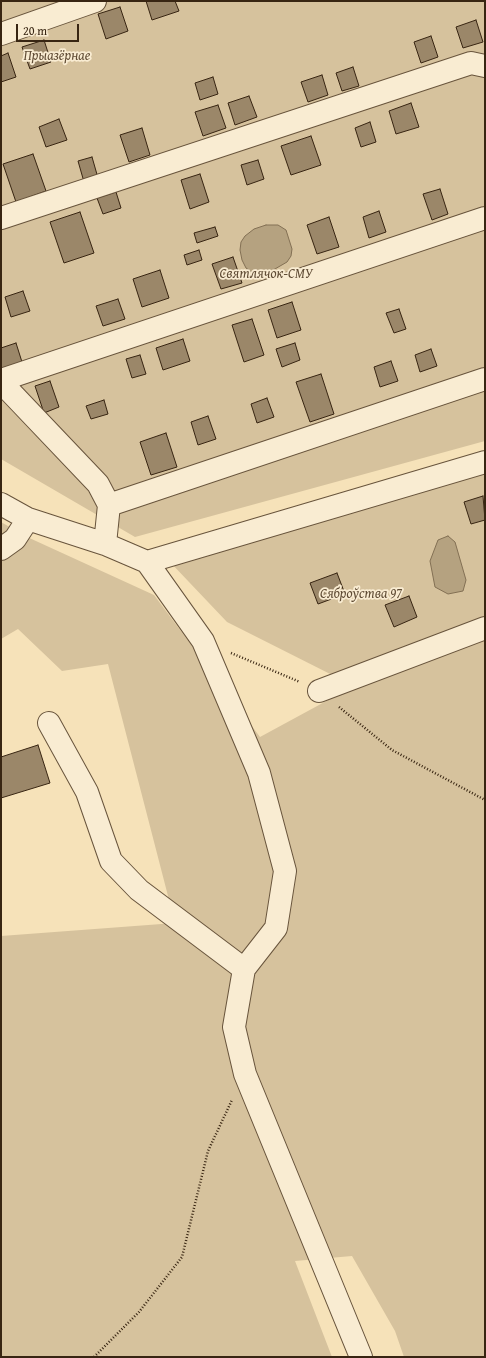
<!DOCTYPE html>
<meta charset="utf-8">
<style>
body{margin:0}
#map{position:relative;width:486px;height:1358px;overflow:hidden;background:#f6e2b9;font-family:"Gentium Book Plus",serif}
canvas{display:block}
.frame{position:absolute;inset:0;border:2px solid #382512;pointer-events:none}
.scale{position:absolute;left:16px;top:24px;width:63px;height:18px;box-sizing:border-box;border:2px solid #382512;border-top:0;padding-left:5px;font-size:12px;line-height:14px;white-space:nowrap;color:#382512;-webkit-text-stroke:3px #f9ecd2;paint-order:stroke}
</style>
<div id="map">
<canvas width="486" height="1358"></canvas>
<div class="frame"></div>
<div class="scale">20 m</div>
</div>
<script>
const ctx = document.querySelector('canvas').getContext('2d');
ctx.lineJoin = 'round';
function fillPath(path, color) { ctx.fillStyle = color; ctx.fill(path, 'evenodd'); }
const toPath = rows => new Path2D(rows.map(r => 'M' + r).join(''));
function strokePath(path, color, width, dash) { ctx.strokeStyle = color; ctx.lineWidth = width; ctx.lineCap = dash ? 'butt' : 'round'; ctx.setLineDash(dash || []); ctx.stroke(path); }
function label(font, color, halo, rows, align = 'center') {
  ctx.font = font + ' "Gentium Book Plus",serif'; ctx.lineWidth = 3.5; ctx.setLineDash([]); ctx.textBaseline = 'middle'; ctx.strokeStyle = halo; ctx.fillStyle = color; for (const [text, x, y, turn = 0] of rows) {
    ctx.save(); ctx.translate(x, y); ctx.rotate((+turn || 0) * Math.PI / 180); ctx.textAlign = isNaN(turn) ? turn : align; if (halo) ctx.strokeText(text, 0, 0); ctx.fillText(text, 0, 0); ctx.restore();
  }
}
const green = toPath([
 [1,1,485,1,485,441,135,537,1,459],
 [485,471,485,1357,404,1357,395,1331,352,1256,295,1261,332,1357,1,1357,1,936,175,923,108,664,62,671,18,629,1,639,1,522,25,536,154,595,260,737,354,686,227,622,170,562]
]);
const water = toPath([
 [266,225,278,225,286,230,292,249,291,256,287,262,268,273,253,273,246,268,242,260,240,250,241,242,245,236,254,229,266,225],
 [448,536,455,542,466,580,463,591,448,594,435,587,430,561,438,540,448,536]
]);
const building = toPath([
 [146,1,175,1,179,11,152,20,146,1],
 [120,7,128,31,106,39,98,14,120,7],
 [476,20,483,42,463,48,456,27,476,20],
 [431,36,438,57,421,63,414,42,431,36],
 [44,40,51,62,30,69,22,47,44,40],
 [8,53,16,77,1,82,1,56,8,53],
 [353,67,359,86,342,91,336,73,353,67],
 [322,75,328,95,308,102,301,82,322,75],
 [213,77,218,94,200,100,195,83,213,77],
 [249,96,257,117,235,125,228,103,249,96],
 [411,103,419,127,396,134,389,111,411,103],
 [218,105,226,128,203,136,195,112,218,105],
 [59,119,67,140,46,147,39,127,59,119],
 [370,122,376,142,361,147,355,128,370,122],
 [142,128,150,155,129,162,120,135,142,128],
 [311,136,321,165,291,175,281,146,311,136],
 [33,154,46,191,16,202,3,164,33,154],
 [92,157,98,178,84,182,78,161,92,157],
 [258,160,264,179,247,185,241,165,258,160],
 [200,174,209,202,190,209,181,180,200,174],
 [440,189,448,214,432,220,423,194,440,189],
 [116,192,121,208,103,214,97,198,116,192],
 [379,211,386,232,369,238,363,217,379,211],
 [80,212,94,253,64,263,50,222,80,212],
 [329,217,339,247,317,254,307,225,329,217],
 [215,227,218,236,197,243,194,233,215,227],
 [199,250,202,260,187,265,184,255,199,250],
 [233,257,242,283,221,289,212,264,233,257],
 [160,270,169,298,142,307,133,279,160,270],
 [23,291,30,311,11,317,5,297,23,291],
 [118,299,125,319,103,326,96,306,118,299],
 [292,302,301,330,277,338,268,310,292,302],
 [399,309,406,329,394,333,386,313,399,309],
 [252,319,264,355,244,362,232,325,252,319],
 [183,339,190,361,163,370,156,348,183,339],
 [16,343,22,362,1,369,1,348,16,343],
 [295,343,300,360,282,367,276,349,295,343],
 [431,349,437,366,420,372,415,355,431,349],
 [140,355,146,374,132,378,126,359,140,355],
 [391,361,398,381,380,387,374,367,391,361],
 [321,374,334,414,310,422,296,382,321,374],
 [50,381,59,407,44,413,35,386,50,381],
 [267,398,274,417,257,423,251,404,267,398],
 [104,400,108,414,91,419,86,406,104,400],
 [208,416,216,439,198,445,191,422,208,416],
 [166,433,177,467,151,475,140,442,166,433],
 [483,496,485,520,471,524,464,502,483,496],
 [337,573,345,594,318,604,310,583,337,573],
 [409,596,417,617,394,627,385,605,409,596],
 [38,745,50,783,1,798,1,757,38,745]
]);
const path = toPath([
 [231,653,300,682],
 [339,707,392,750,485,800],
 [94,1357,139,1312,182,1257,208,1151,232,1100]
]);
const minor = toPath([
 [1,34,95,1],
 [1,218,471,63,485,66],
 [1,380,485,218],
 [1,382,98,484,109,505,105,544],
 [1,504,28,519,105,544,147,562,203,641,259,773,285,871,276,928,244,969,234,1027,245,1074,361,1357],
 [109,505,485,379],
 [1,549,15,539,28,519],
 [147,562,485,462],
 [319,691,485,628],
 [49,723,87,792,111,861,139,890,244,969]
]);
const parkNames = [
 ["Прыазёрнае",57,56],
 ["Святлячок-СМУ",266,274],
 ["Сяброўства 97",361,594]
];
fillPath(green, '#d6c29d');
fillPath(water, '#b5a280');
strokePath(water, '#837054', 1);
fillPath(building, '#9b8769');
strokePath(building, '#382512', 1);
strokePath(minor, '#68543c', 24);
strokePath(path, '#382512', 2.5, [1, 2]);
strokePath(minor, '#f9ecd2', 22);
label('italic 14px', '#604c35', '#f9ecd2', parkNames);
</script>
